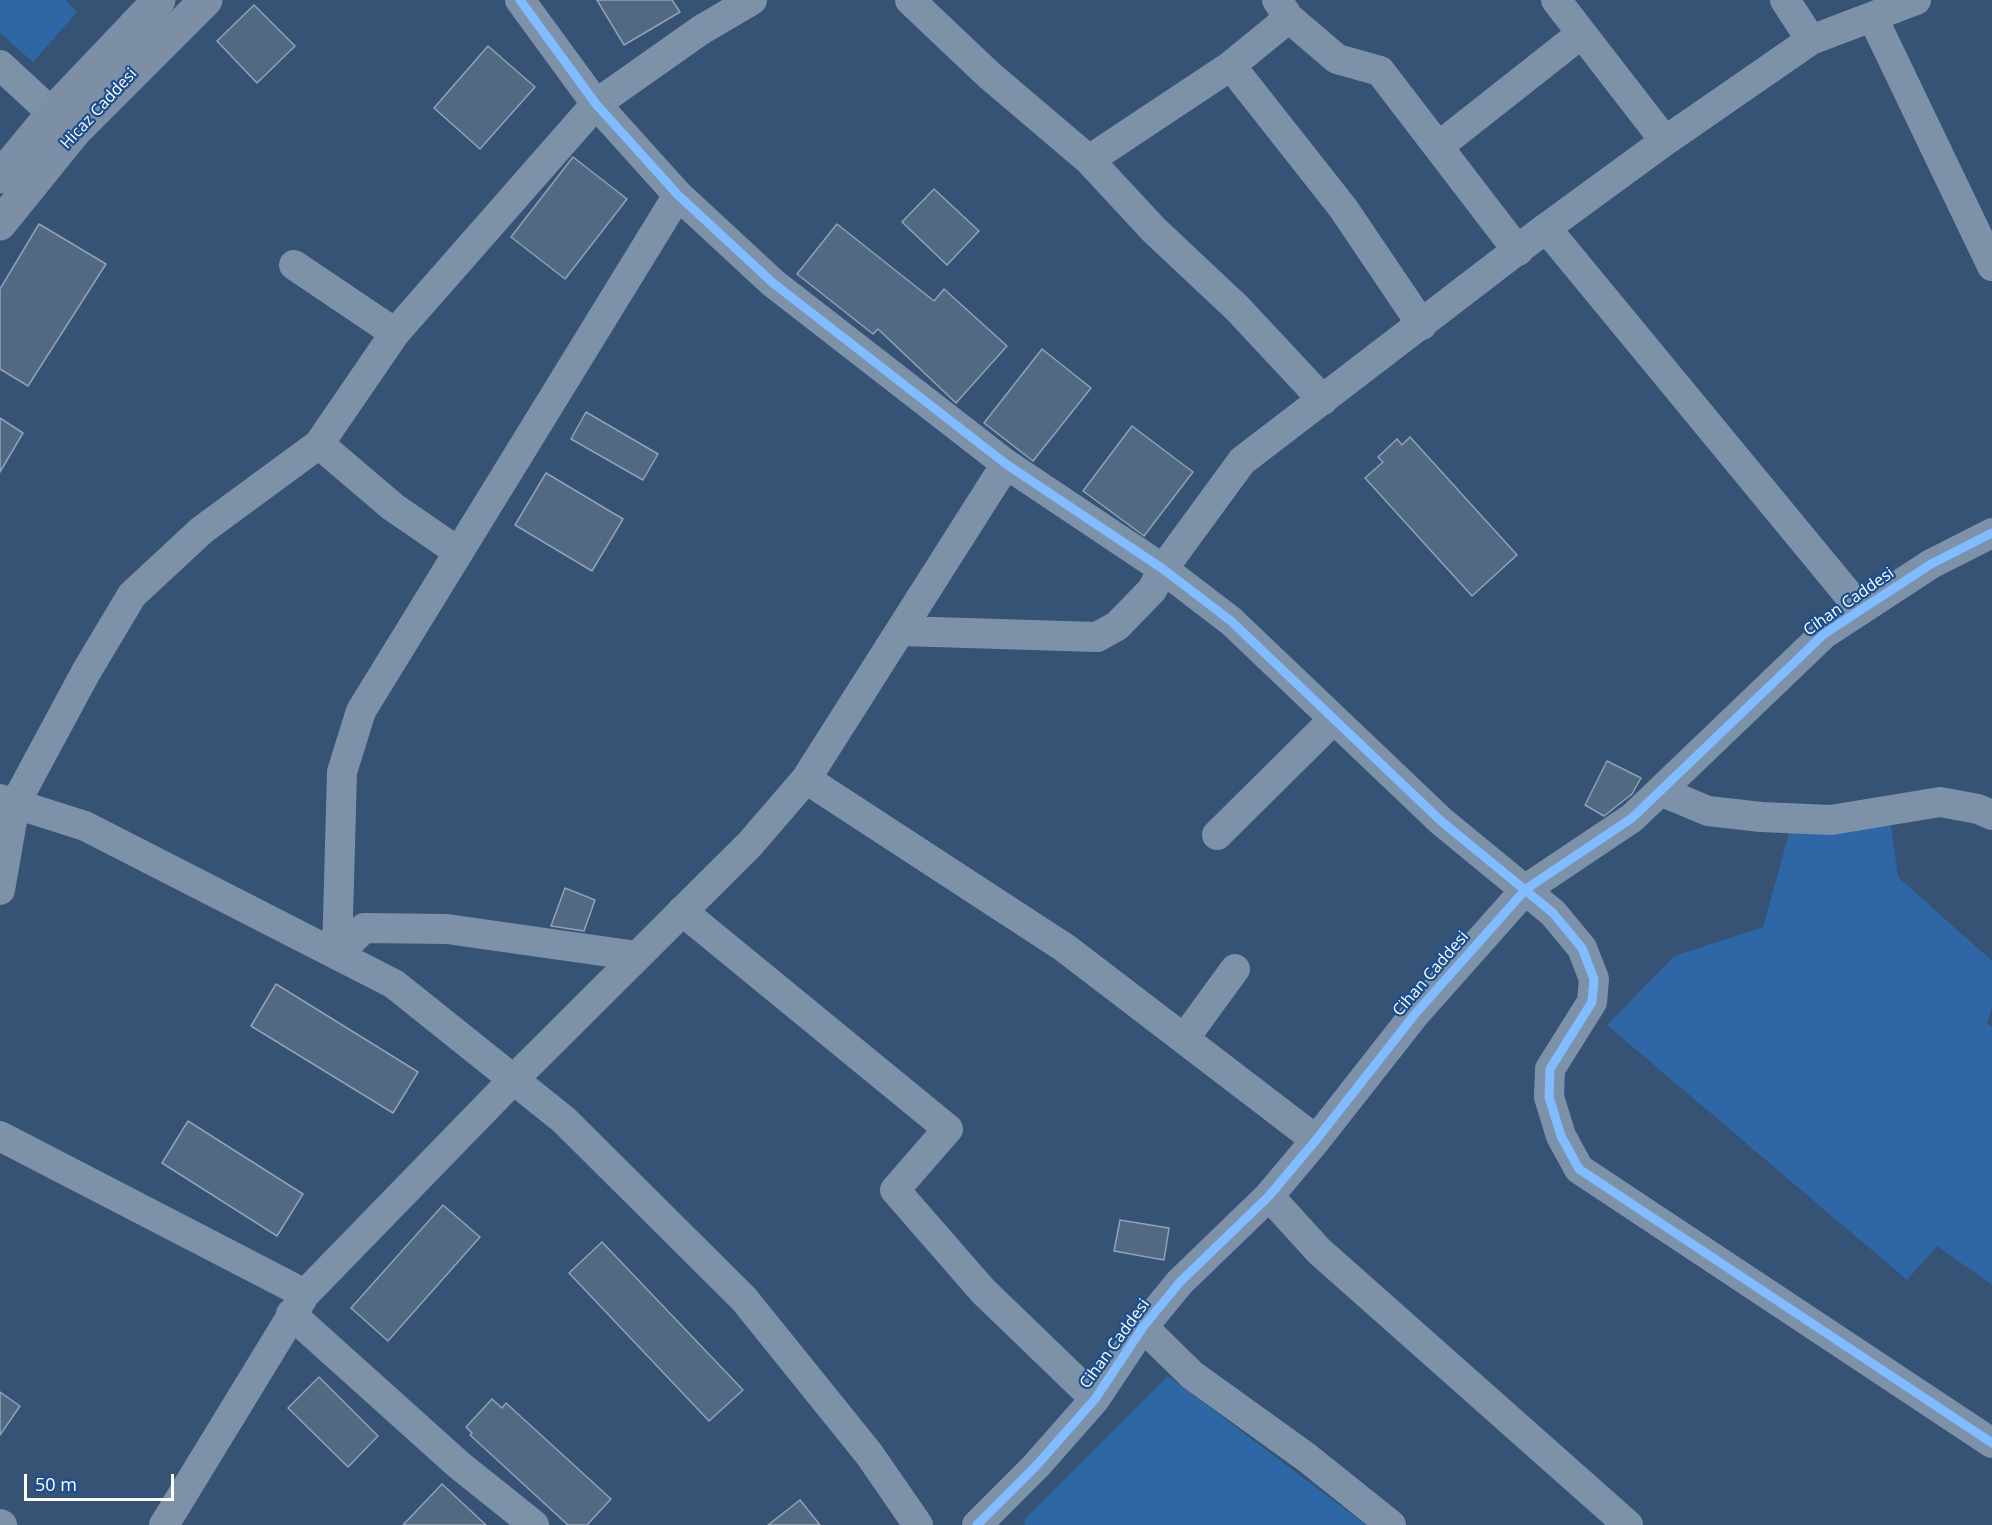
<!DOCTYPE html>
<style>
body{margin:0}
#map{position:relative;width:1992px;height:1525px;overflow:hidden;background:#365274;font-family:"Open Sans",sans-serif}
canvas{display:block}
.scale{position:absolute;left:24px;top:1474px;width:150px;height:27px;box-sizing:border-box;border:3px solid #fff;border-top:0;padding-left:8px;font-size:18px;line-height:21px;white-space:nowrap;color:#fff;-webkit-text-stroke:4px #1b4f8f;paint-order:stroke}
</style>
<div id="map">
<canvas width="1992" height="1525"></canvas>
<div class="scale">50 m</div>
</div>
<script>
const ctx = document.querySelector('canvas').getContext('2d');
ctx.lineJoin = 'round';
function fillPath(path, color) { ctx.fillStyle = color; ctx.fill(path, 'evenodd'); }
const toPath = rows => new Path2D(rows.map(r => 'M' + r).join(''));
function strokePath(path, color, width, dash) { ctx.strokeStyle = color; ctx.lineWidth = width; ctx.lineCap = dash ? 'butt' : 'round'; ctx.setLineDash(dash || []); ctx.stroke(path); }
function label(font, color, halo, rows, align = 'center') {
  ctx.font = font + ' "Open Sans",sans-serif'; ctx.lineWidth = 4.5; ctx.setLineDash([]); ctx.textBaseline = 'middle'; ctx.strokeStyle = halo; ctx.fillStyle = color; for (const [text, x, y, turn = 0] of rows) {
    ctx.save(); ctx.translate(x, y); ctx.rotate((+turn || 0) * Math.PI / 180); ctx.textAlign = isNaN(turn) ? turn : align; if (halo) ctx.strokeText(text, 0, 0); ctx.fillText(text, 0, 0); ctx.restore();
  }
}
const green = toPath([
 [0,0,66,0,77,12,33,62,0,33],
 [1891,825,1898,877,1992,961,1992,1008,1987,1023,1992,1027,1992,1285,1937,1246,1907,1280,1607,1025,1674,956,1763,927,1790,830],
 [1168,1376,1366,1525,1025,1525,1024,1520]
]);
const building = toPath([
 [597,0,672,0,680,12,624,45,597,0],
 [254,5,295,46,257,83,217,41,254,5],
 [488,46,535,87,480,149,434,108,488,46],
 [573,157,627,199,565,279,511,237,573,157],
 [934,189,979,231,947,265,902,222,934,189],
 [39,224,106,264,28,386,0,369,0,289,39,224],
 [837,224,934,301,944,289,1007,346,956,403,878,329,873,334,797,274,837,224],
 [1042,349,1091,388,1033,461,984,423,1042,349],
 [586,412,658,454,643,480,571,439,586,412],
 [0,418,23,433,0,472,0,418],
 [1132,426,1193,472,1144,536,1083,491,1132,426],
 [1410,437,1517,555,1472,596,1365,478,1383,462,1378,457,1397,439,1402,445,1410,437],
 [546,473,623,519,592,571,515,525,546,473],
 [1607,761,1641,778,1632,794,1604,816,1585,805,1607,761],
 [565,888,595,900,584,931,551,926,565,888],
 [276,984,418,1072,393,1113,251,1026,276,984],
 [188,1121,303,1194,277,1236,162,1163,188,1121],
 [443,1205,480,1237,388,1341,351,1308,443,1205],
 [1120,1220,1169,1228,1164,1260,1114,1251,1120,1220],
 [602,1242,743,1390,709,1421,569,1273,602,1242],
 [319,1377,378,1436,348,1467,288,1408,319,1377],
 [0,1392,20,1406,0,1435,0,1392],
 [492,1399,502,1408,506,1403,611,1499,587,1525,568,1525,470,1435,472,1433,466,1427,492,1399],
 [442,1484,486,1525,403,1525,442,1484],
 [800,1500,820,1525,768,1525,800,1500]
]);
const minor = toPath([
 [520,0,596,104,678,195,773,283,1006,464,1163,569,1231,621,1441,821,1553,913,1582,948,1594,979,1592,1002,1550,1069,1549,1097,1561,1136,1579,1169,1992,1443],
 [910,0,989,75,1089,160,1154,230,1237,308,1323,400],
 [1277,0,1289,18,1337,59,1380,71,1518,251],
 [1556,0,1665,141],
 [1785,0,1811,40],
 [1873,18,1992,266],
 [0,65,52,113],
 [1231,66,1343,208,1422,325],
 [1439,146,1581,34],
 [1089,160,1229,67,1289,18],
 [1546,228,1861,610],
 [294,265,395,333],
 [319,444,393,507,457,551],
 [901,631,1097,637,1117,626,1152,590,1163,569,1242,461,1546,228,1665,141,1811,40,1916,0],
 [806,779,1065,948,1316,1140],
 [1660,791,1708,811,1761,817,1831,820,1940,802,1978,809,1992,815],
 [0,799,85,826,394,984,564,1120,744,1299,869,1454,918,1525],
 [1217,835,1334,719],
 [0,890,15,804,86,672,132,595,202,530,319,444,395,333,596,104,701,30,752,0],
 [682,911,948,1129,895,1190,983,1291,1095,1399],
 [337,955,342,772,361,711,678,195],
 [337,955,364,928,447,929,637,956],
 [1184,1039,1235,969],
 [0,1136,305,1294],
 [1269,1196,1319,1251,1628,1525],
 [291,1314,459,1465,534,1525],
 [1143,1327,1192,1375,1306,1457,1391,1525],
 [0,1524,2,1525],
 [164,1525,305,1294,514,1079,750,844,806,779,1006,464],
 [977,1525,1036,1466,1095,1399,1143,1327,1180,1282,1269,1196,1316,1140,1415,1014,1526,889,1632,818,1824,634,1931,564,1992,533]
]);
const major = toPath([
 [0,177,61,103,159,0],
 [0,224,76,130,206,0]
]);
const cycleway = toPath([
 [520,0,596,104,678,195,773,283,1006,464,1163,569,1231,621,1441,821,1553,913,1582,948,1594,979,1592,1002,1550,1069,1549,1097,1561,1136,1579,1169,1992,1443],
 [977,1525,1036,1466,1095,1399,1143,1327,1180,1282,1269,1196,1316,1140,1415,1014,1526,889,1632,818,1824,634,1931,564,1992,533]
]);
const streetNames = [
 ["Hicaz Caddesi",99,109,-47],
 ["Cihan Caddesi",1849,602,-35],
 ["Cihan Caddesi",1431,974,-49],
 ["Cihan Caddesi",1115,1344,-54]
];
fillPath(green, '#2f66a5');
fillPath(building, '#526984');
strokePath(building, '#92a2b6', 1.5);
strokePath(minor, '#7d92a8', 30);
strokePath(major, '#7d8ea7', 33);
strokePath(cycleway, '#80bcff', 9);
label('16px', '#fff', '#1b4f8f', streetNames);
</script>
